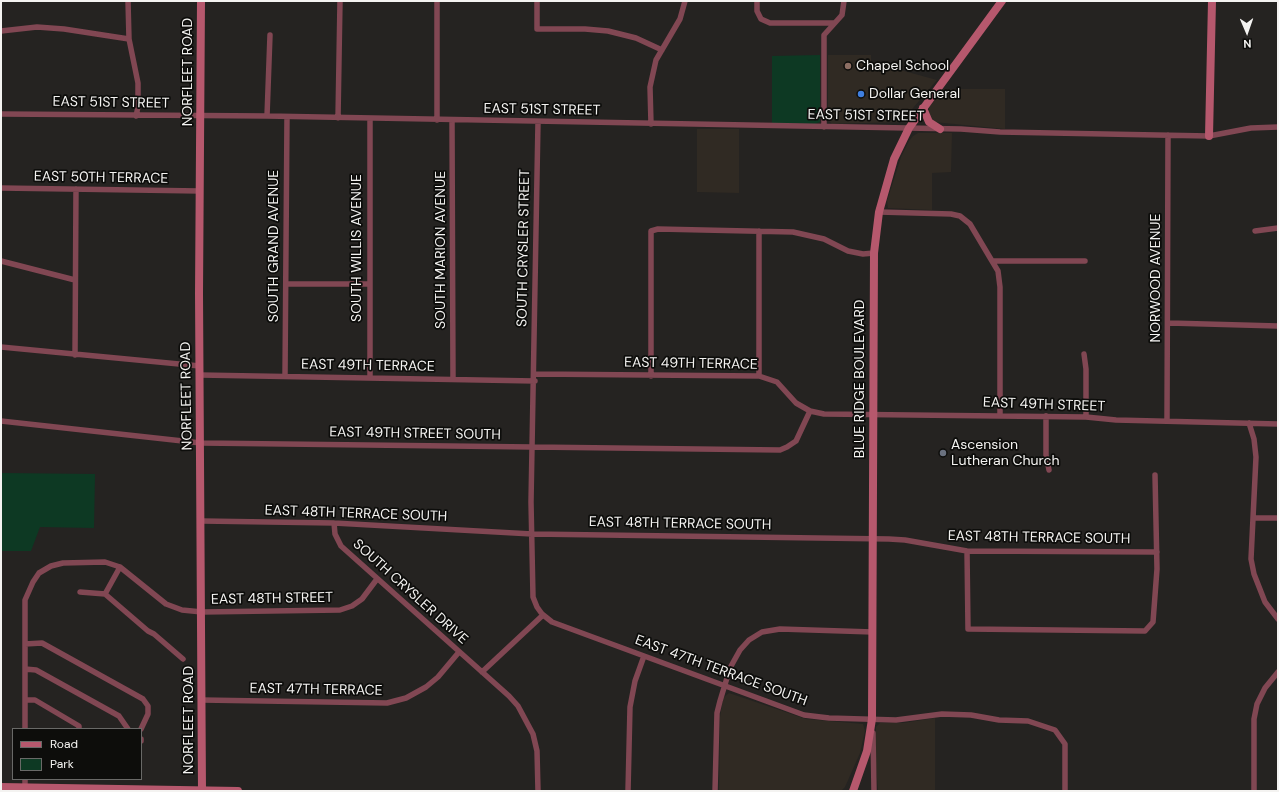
<!DOCTYPE html>
<style>
body{margin:0}
#map{position:relative;width:1279px;height:792px;overflow:hidden;background:#252321;font-family:"DM Sans",sans-serif}
canvas{display:block}
.frame{position:absolute;inset:0;border:2px solid #f4f3f1;pointer-events:none}
.legend{position:absolute;left:12px;top:728px;width:130px;height:52px;box-sizing:border-box;background:#0d0d0b;border:1px solid #696967;margin:0;padding:5px 7px;list-style:none;font-size:12px;color:#f4f3f1}
.legend li{display:flex;align-items:center;gap:8px;height:20px}
.legend b{width:20px;border:1px solid #696967}
.north{position:absolute;left:1227px;top:12px;width:40px;height:40px;-webkit-text-stroke:3px #0d0d0b;paint-order:stroke;rotate:178deg;font-size:11px;font-weight:700;line-height:16px;text-align:center;color:#f4f3f1}
.north::after{content:'';display:block;margin:auto;width:14px;height:18px;background:#f4f3f1;clip-path:polygon(50% 0,100% 100%,50% 72%,0 100%)}
</style>
<div id="map">
<canvas width="1279" height="792"></canvas>
<div class="frame"></div>
<ul class="legend">
<li><b style="height:5px;background:#b6586d"></b>Road</li>
<li><b style="height:11px;background:#0d3923"></b>Park</li>
</ul>
<div class="north">N</div>
</div>
<script>
const ctx = document.querySelector('canvas').getContext('2d');
ctx.lineJoin = 'round';
function fillPath(path, color) { ctx.fillStyle = color; ctx.fill(path, 'evenodd'); }
const toPath = rows => new Path2D(rows.map(r => 'M' + r).join(''));
function strokePath(path, color, width, dash) { ctx.strokeStyle = color; ctx.lineWidth = width; ctx.lineCap = dash ? 'butt' : 'round'; ctx.setLineDash(dash || []); ctx.stroke(path); }
function label(font, color, halo, rows, align = 'center') {
  ctx.font = font + ' "DM Sans",sans-serif'; ctx.lineWidth = 3.5; ctx.setLineDash([]); ctx.textBaseline = 'middle'; ctx.strokeStyle = halo; ctx.fillStyle = color; for (const [text, x, y, turn = 0] of rows) {
    ctx.save(); ctx.translate(x, y); ctx.rotate((+turn || 0) * Math.PI / 180); ctx.textAlign = isNaN(turn) ? turn : align; if (halo) ctx.strokeText(text, 0, 0); ctx.fillText(text, 0, 0); ctx.restore();
  }
}
const built = toPath([
 [828,55,871,55,871,62,937,80,901,122,832,124,829,121,828,117],
 [944,89,1005,89,1005,129,934,122,928,111,929,107],
 [697,129,739,129,739,193,697,192],
 [918,133,952,133,951,172,932,173,932,210,888,208,887,201,901,157,909,141,913,136],
 [729,693,806,719,863,724,865,731,860,753,845,787,841,791,719,791,720,717,723,698],
 [935,718,935,791,878,790,875,754,876,727,880,723,903,723]
]);
const green = toPath([
 [820,55,820,122,815,124,772,123,772,56],
 [1,473,95,474,94,528,40,527,31,551,1,551]
]);
const street = toPath([
 [128,1,129,39,138,83,138,107,136,116],
 [437,1,437,120],
 [537,1,537,29,585,29,608,31,636,38,662,50],
 [757,1,757,11,761,19,770,23,833,23],
 [1,31,37,27,64,29,129,39],
 [1,114,267,116,961,129,1000,132,1209,136,1251,128,1278,127],
 [267,116,270,35],
 [338,118,340,1],
 [370,119,370,378],
 [452,121,453,379],
 [538,122,531,502,533,597,537,607,542,614,552,622,804,715,829,718,896,720,942,714,971,715,999,720,1028,721,1055,730,1065,744,1065,791],
 [651,124,650,87,656,60,680,19,685,1],
 [824,127,824,35,842,15,844,1],
 [1,188,200,191],
 [879,212,951,214,960,216,970,224,992,261,1085,261],
 [1255,231,1278,228],
 [1,261,75,280],
 [992,261,998,271,1000,287,1000,415],
 [286,284,369,284],
 [1169,323,1278,326],
 [1,347,200,366],
 [1084,354,1086,369,1086,417],
 [75,355,76,189],
 [535,374,759,376,777,382,796,403,810,411,824,414,1086,417,1116,420,1278,424],
 [200,375,535,381],
 [285,376,287,117],
 [651,376,651,231,658,229,793,232,824,239,848,251,863,254,874,253],
 [759,376,759,231],
 [1046,416,1046,455,1049,470],
 [1167,420,1168,135],
 [1,421,201,443,780,450,787,447,796,441,810,411],
 [1249,423,1254,439,1256,457,1251,559,1254,574,1265,602,1278,619],
 [1254,518,1278,518],
 [202,521,334,523,532,534,889,539,905,540,967,551,1157,552],
 [334,523,335,534,341,546,509,696,518,706,533,734,537,751,538,791],
 [967,551,968,629,1145,631,1153,622,1157,569,1155,475],
 [80,592,105,594,148,631,154,634,183,659],
 [105,594,120,567],
 [25,644,42,643,143,699,148,706,148,714,141,729],
 [25,669,36,670,119,716,128,729],
 [482,672,543,615],
 [25,700,35,700,79,726,79,729],
 [202,700,387,703,406,698,426,687,438,677,459,652],
 [25,729,25,600,33,582,39,573,51,566,63,563,105,562,120,567,166,604,182,610,202,612,340,610,352,606,362,599,377,579],
 [873,733,874,791],
 [141,739,141,741],
 [25,779,25,787],
 [628,791,630,707,635,681,644,656],
 [715,791,717,713,720,701,730,668,740,650,749,640,762,632,780,629,873,632],
 [1254,791,1254,719,1257,704,1265,688,1278,672]
]);
const secondary = toPath([
 [201,1,199,293,202,791],
 [923,108,929,122,940,129],
 [1209,136,1212,1],
 [1,787,238,791],
 [853,791,867,751,872,719,874,253,879,212,894,159,909,128,1002,1]
]);
const markers = [
 [848,66,4,"#8d6e63"],
 [861,94,4,"#3f7fe0"],
 [943,453,4,"#6b7280"]
];
const poiNames = [
 ["Chapel School",856,66],
 ["Dollar General",869,94],
 ["Ascension",951,445],
 ["Lutheran Church",951,461]
];
const streetNames = [
 ["NORFLEET ROAD",188,72,-90],
 ["EAST 51ST STREET",111,103,1],
 ["EAST 51ST STREET",542,110,1],
 ["EAST 51ST STREET",866,116,1],
 ["EAST 50TH TERRACE",101,178,1],
 ["SOUTH GRAND AVENUE",274,246,-90],
 ["SOUTH WILLIS AVENUE",357,248,-90],
 ["SOUTH CRYSLER STREET",524,248,-89],
 ["SOUTH MARION AVENUE",441,250,-90],
 ["NORWOOD AVENUE",1156,278,-90],
 ["EAST 49TH TERRACE",691,364,1],
 ["EAST 49TH TERRACE",368,366,1],
 ["BLUE RIDGE BOULEVARD",860,379,-90],
 ["NORFLEET ROAD",187,396,-91],
 ["EAST 49TH STREET",1044,405,2],
 ["EAST 49TH STREET SOUTH",415,434,1],
 ["EAST 48TH TERRACE SOUTH",356,514,2],
 ["EAST 48TH TERRACE SOUTH",680,524,1],
 ["EAST 48TH TERRACE SOUTH",1039,538,1],
 ["SOUTH CRYSLER DRIVE",410,592,42],
 ["EAST 48TH STREET",272,599,-1],
 ["EAST 47TH TERRACE SOUTH",721,671,20],
 ["EAST 47TH TERRACE",316,690,1],
 ["NORFLEET ROAD",189,720,-90]
];
fillPath(built, '#302a23');
fillPath(green, '#0d3923');
strokePath(street, '#814753', 5.5);
strokePath(secondary, '#b6586d', 8);
for (const [x, y, r, color] of markers) { const dot = new Path2D(); dot.arc(x, y, r, 0, 2 * Math.PI); ctx.fillStyle = color; ctx.fill(dot); strokePath(dot, '#0d0d0b', 1.5); }
label('14px', '#f4f3f1', '#0d0d0b', poiNames, 'left');
label('14px', '#f4f3f1', '#0d0d0b', streetNames);
</script>
